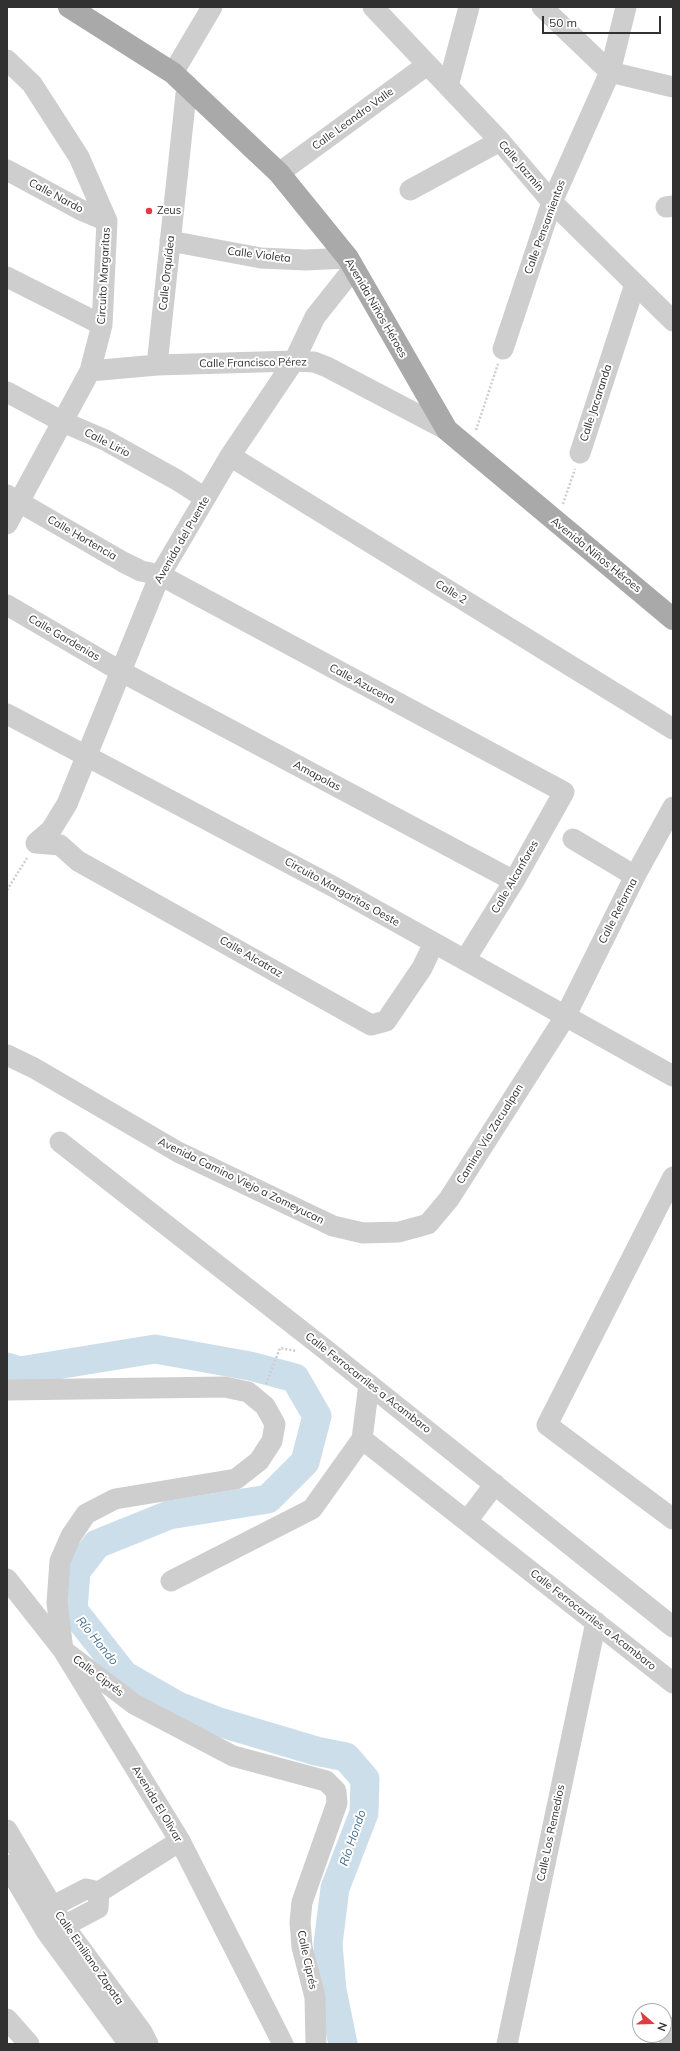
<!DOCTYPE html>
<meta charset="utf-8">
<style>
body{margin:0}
#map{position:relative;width:680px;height:2051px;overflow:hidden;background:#fff;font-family:Mulish,sans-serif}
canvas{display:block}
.frame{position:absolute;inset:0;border:8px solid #313131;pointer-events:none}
.north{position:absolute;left:632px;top:2003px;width:40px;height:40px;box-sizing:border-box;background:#fff;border:1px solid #adadad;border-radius:50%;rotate:110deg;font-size:11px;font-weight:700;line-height:16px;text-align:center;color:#313131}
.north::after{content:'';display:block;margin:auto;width:14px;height:18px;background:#dd3e42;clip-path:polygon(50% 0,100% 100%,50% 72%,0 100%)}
.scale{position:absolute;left:542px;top:16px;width:119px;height:18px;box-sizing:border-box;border:2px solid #313131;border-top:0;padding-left:5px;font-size:12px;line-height:14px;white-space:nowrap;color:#313131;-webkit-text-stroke:3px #fff;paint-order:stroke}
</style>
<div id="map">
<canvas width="680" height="2051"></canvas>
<div class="frame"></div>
<div class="north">N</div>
<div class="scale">50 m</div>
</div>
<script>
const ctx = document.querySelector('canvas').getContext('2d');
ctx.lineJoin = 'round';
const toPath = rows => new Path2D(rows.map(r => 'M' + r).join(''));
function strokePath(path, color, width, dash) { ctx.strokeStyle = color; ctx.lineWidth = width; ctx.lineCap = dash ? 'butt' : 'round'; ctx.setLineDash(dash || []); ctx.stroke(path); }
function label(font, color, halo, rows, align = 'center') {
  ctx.font = font + ' Mulish,sans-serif'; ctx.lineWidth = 4; ctx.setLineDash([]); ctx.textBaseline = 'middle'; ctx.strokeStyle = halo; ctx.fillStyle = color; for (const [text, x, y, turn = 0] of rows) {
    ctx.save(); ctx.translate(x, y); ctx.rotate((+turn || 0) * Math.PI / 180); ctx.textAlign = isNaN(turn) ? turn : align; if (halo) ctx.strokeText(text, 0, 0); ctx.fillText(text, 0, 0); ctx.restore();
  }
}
const river = toPath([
 [7,1367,20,1371,155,1349,250,1366,295,1378,317,1416,305,1462,268,1499,169,1515,97,1544,76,1571,73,1610,124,1675,178,1706,219,1722,316,1751,346,1757,365,1779,364,1813,335,1888,328,1944,332,1990,343,2044]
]);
const path = toPath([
 [476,430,498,364],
 [563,504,575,469],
 [7,890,27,858],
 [266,1384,280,1348,297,1351]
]);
const minor = toPath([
 [373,7,500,141,552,202,673,321],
 [542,7,610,72,673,87],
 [7,60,32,84,79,157,107,221,102,325,90,371,7,524],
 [173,73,212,7],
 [448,86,469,7],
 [7,170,81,210,107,221],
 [279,173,427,65],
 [410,190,500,141],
 [666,207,673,206],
 [170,241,261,258,306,260,348,258],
 [7,277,102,325],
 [503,349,552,202,610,72,626,7],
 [157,365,187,85],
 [90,371,157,365,294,361,314,362,327,367,447,430],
 [7,392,63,422,105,440,177,480,205,498],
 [580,453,635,284],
 [230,456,673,729],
 [7,495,123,562,141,571,160,575,564,792,514,881,465,960],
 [7,605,120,671,514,881],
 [7,714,334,887,673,1076],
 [573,839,635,876],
 [36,843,51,830,67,804,160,575,230,456,294,361,315,317,353,269],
 [36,843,60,845,78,861,371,1025,386,1021,422,968,434,943],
 [7,1055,34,1068,178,1152,333,1226,363,1233,399,1232,428,1224,449,1199,565,1017,635,876,673,807],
 [60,1142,326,1350,673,1627],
 [673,1177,547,1425,673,1519],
 [7,1390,225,1387,248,1392,265,1406,275,1424,272,1441,259,1461,236,1479,115,1499,86,1514,71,1536,60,1561,57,1603,63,1650,134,1704,233,1756,326,1781,336,1791,337,1803,302,1902,300,1922,302,1947,315,1997,316,2044],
 [362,1439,673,1683],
 [467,1521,495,1484],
 [7,1579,63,1650,180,1841,283,2044],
 [171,1581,312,1509,362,1439,369,1384],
 [7,1830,64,1926,142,2032,148,2044],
 [7,1865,46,1931,129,2044],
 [53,1906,86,1889,99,1892,180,1841],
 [64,1926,98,1908,99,1892],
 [7,2019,29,2044],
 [507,2044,596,1622],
 [669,2044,673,2027]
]);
const major = toPath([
 [69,7,173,73,279,173,348,258,447,430,673,619]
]);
const markers = [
 [149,211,4,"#dd3e42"]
];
const streetNames = [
 ["Calle Leandro Valle",353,119,-36],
 ["Calle Jazmín",521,166,49],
 ["Calle Nardo",56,196,28],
 ["Calle Pensamientos",545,227,-70],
 ["Calle Violeta",259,255,7],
 ["Calle Orquídea",167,273,-84],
 ["Circuito Margaritas",104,276,-87],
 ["Avenida Niños Héroes",376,308,60],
 ["Calle Francisco Pérez",253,363,-1],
 ["Calle Jacaranda",596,403,-72],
 ["Calle Lirio",107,443,27],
 ["Calle Hortencia",82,538,30],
 ["Avenida del Puente",182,540,-60],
 ["Avenida Niños Héroes",596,555,39],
 ["Calle 2",451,592,32],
 ["Calle Gardenias",64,638,30],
 ["Calle Azucena",362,684,28],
 ["Amapolas",317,776,28],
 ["Calle Alcanfores",515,877,-60],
 ["Circuito Margaritas Oeste",342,892,29],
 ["Calle Reforma",618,911,-63],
 ["Calle Alcatraz",251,957,30],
 ["Camino Vía Zacualpan",490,1134,-58],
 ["Avenida Camino Viejo a Zomeyucan",241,1181,26],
 ["Calle Ferrocarriles a Acambaro",368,1383,38],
 ["Calle Ferrocarriles a Acambaro",593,1620,38],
 ["Calle Ciprés",98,1676,37],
 ["Avenida El Olivar",157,1804,59],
 ["Calle Los Remedios",551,1833,-78],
 ["Calle Emiliano Zapata",89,1958,55],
 ["Calle Ciprés",307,1960,78]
];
const poiNames = [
 ["Zeus",157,211]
];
const waterNames = [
 ["Río Hondo",97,1641,51],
 ["Río Hondo",353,1838,-71]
];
strokePath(river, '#cddeeb', 29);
strokePath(path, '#cecece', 2.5, [2, 2]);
strokePath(minor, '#cecece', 21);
strokePath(major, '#a9a9a9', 22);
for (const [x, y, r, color] of markers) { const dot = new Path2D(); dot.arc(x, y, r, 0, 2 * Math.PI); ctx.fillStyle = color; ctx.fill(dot); strokePath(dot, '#fff', 1.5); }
label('11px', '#313131', '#fff', streetNames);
label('11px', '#313131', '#fff', poiNames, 'left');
label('italic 12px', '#426e90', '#fff', waterNames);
</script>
